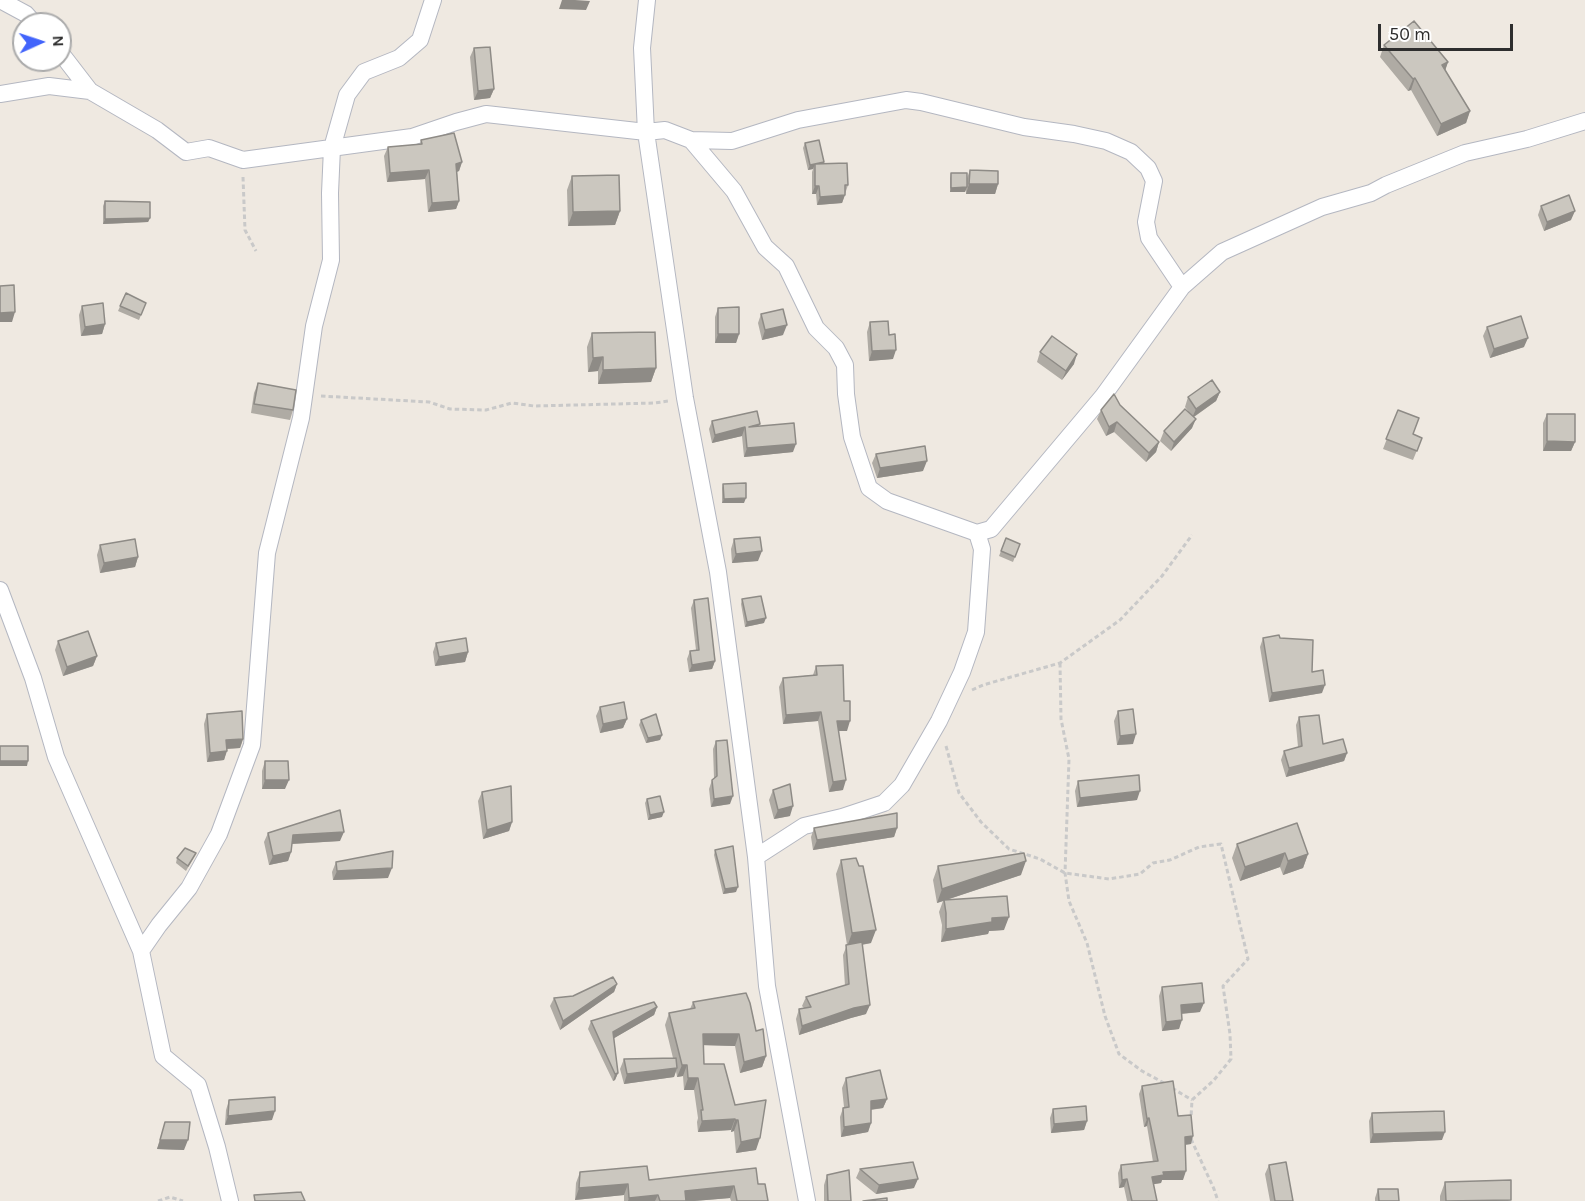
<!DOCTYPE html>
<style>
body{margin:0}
#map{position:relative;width:1585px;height:1201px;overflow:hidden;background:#efe9e1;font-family:Karla,sans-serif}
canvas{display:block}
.north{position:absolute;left:12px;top:12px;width:60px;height:60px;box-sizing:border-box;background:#fff;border:2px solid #ababab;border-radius:50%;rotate:87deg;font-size:16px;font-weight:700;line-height:24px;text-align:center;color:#2e2e2e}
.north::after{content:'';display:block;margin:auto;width:21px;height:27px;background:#4264fb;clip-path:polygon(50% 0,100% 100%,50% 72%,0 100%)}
.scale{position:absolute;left:1378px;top:24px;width:135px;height:27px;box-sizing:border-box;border:3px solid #2e2e2e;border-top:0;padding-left:8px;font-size:18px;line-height:21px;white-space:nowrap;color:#2e2e2e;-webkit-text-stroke:4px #fff;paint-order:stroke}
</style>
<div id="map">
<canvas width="1585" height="1201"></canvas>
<div class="north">N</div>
<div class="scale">50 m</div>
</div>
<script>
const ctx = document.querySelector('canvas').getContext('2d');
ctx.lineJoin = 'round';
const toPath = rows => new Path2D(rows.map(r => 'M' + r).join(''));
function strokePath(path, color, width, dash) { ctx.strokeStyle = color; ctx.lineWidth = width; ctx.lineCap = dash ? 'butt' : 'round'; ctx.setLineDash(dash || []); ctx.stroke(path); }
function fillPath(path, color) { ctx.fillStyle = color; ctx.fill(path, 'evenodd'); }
const path = toPath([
 [243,177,245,230,256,251],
 [321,396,429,402,450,409,486,410,512,403,534,406,655,403,668,401],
 [1060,663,1061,719,1069,759,1065,873,1069,901,1087,943,1105,1016,1119,1054,1142,1071,1164,1083],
 [972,690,983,685,1060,663,1120,620,1162,576,1192,535],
 [946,746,959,793,981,822,1009,849,1040,859,1065,873,1109,879,1140,874,1153,863,1170,860,1199,847,1221,844,1248,959,1223,986,1230,1034,1231,1059,1214,1080,1192,1100,1191,1118],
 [1172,1088,1192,1100],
 [1191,1139,1214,1189,1218,1201],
 [158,1201,170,1197,183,1201]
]);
const street = toPath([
 [0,0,26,14,35,24],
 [647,0,642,48,646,132,685,398,718,572,756,857,767,986,807,1201],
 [60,52,90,91],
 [0,94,49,86,90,91,157,130,186,152,209,148,243,160,412,137,456,122,486,114,646,132,665,130,691,140,734,191,765,247,786,266,816,328,836,348,845,365,846,394,852,437,869,488,887,501,977,533,982,549,976,632,962,672,939,721,902,785,884,803,842,817,804,826,756,857],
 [691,140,732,141,798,120,906,100,921,102,1024,127,1074,134,1106,141,1131,152,1148,168,1154,181,1146,222,1149,238,1182,287],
 [977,533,991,529,1103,396,1182,287,1222,252,1322,207,1371,193,1386,185,1465,153,1527,139,1585,121],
 [0,590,33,678,56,757,141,951],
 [230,1201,217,1147,198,1085,163,1056,141,951,159,925,189,888,219,834,252,745,267,553,301,418,314,326,331,260,330,193,332,148,347,95,364,72,399,58,420,40,433,0]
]);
const wall = toPath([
 [1384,45,1448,62,1445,70,1470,111,1466,123,1437,136,1411,90,1408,91,1380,57],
 [474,48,494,89,490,98,474,100,470,57],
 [421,140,462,162,459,171,457,172,459,201,456,209,428,212,425,179,387,182,384,156,388,147,420,144],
 [805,143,824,162,823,164,848,185,842,203,817,205,816,194,812,194,812,172,813,169,808,170,803,148],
 [970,170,998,184,995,194,966,194,966,189,965,192,950,192,950,178,951,173,967,178],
 [572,176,620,211,615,225,568,226,567,190],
 [105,201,150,218,148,222,103,224,103,206],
 [1541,206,1571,220,1544,231,1538,215],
 [126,293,146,303,139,320,118,311],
 [82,306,105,324,102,334,81,336,79,315],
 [718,308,739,334,736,343,715,343,715,317],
 [761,314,783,335,762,340,758,323],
 [870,322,889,335,893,359,869,361,867,332],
 [1487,327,1524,347,1490,358,1483,336],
 [592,333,656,368,651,382,598,384,598,371,588,372,587,347],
 [1040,352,1074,364,1062,380,1037,362],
 [258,383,293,410,290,420,251,413,254,393],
 [1220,392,1216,401,1194,417,1192,428,1171,451,1160,441,1164,431,1188,411,1185,407,1188,397],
 [1120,405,1159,442,1156,452,1146,462,1114,432,1106,436,1097,419,1101,410],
 [1398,410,1413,434,1422,438,1413,460,1383,449],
 [1547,414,1575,442,1571,451,1543,451,1543,423],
 [712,421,760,424,759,426,793,452,744,457,742,436,712,443,709,429],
 [876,454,923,471,877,478,872,463],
 [723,484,744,503,722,503,722,488],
 [1006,538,1020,544,1013,562,999,556],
 [734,539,758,561,732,563,731,549],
 [100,545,138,557,135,567,100,573,97,555],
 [742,599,764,623,745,627,741,604],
 [694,600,715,661,712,669,689,672,687,659,690,651,696,650,691,608],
 [1263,638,1280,638,1322,693,1269,702,1260,647],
 [58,641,97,656,93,666,63,676,55,650],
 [436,643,468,652,465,662,435,666,433,652],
 [816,666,844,701,847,731,838,731,843,790,829,792,818,721,783,724,779,687,783,678,813,675],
 [600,707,627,719,623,728,600,733,596,716],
 [1118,711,1133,744,1117,745,1114,721],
 [207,714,243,739,240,748,227,749,224,760,207,762,204,724],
 [1299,717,1323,744,1347,753,1344,761,1286,777,1281,760,1284,751,1298,747,1296,725],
 [641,720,662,735,660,740,646,743,639,725],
 [716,741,730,804,711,807,709,789,712,780,714,778,713,749],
 [265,761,285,789,262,789,262,771],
 [1078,781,1137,800,1077,807,1075,791],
 [773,790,790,816,774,819,769,800],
 [482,792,512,822,509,831,483,839,478,801],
 [647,799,662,817,648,820,645,803],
 [814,828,897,828,894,837,813,850,811,837],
 [268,833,340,841,292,844,291,852,288,861,269,865,264,842],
 [1237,844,1308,854,1303,868,1283,875,1280,867,1240,881,1232,858],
 [715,850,736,892,723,894,714,855],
 [196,853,186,871,176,863,177,858],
 [841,860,871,943,862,945,866,1014,851,1018,799,1035,796,1019,799,1009,804,1008,802,1006,806,997,845,986,843,955,847,945,836,874],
 [336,862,388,878,333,880,332,872],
 [938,866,1021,875,946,900,1004,930,989,931,988,934,941,942,942,925,939,912,943,901,937,903,933,880],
 [617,984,614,992,560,1030,550,1006,554,998,573,996],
 [1162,987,1200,1012,1182,1014,1179,1029,1162,1031,1159,996],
 [693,1002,756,1031,766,1056,762,1067,740,1073,735,1046,703,1045,704,1064,735,1105,756,1150,736,1153,734,1131,731,1132,731,1130,698,1132,697,1122,698,1118,694,1090,684,1090,683,1076,677,1077,676,1071,674,1077,624,1084,620,1069,624,1059,673,1058,665,1025,669,1013,690,1009],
 [657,1007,654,1015,614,1038,618,1073,615,1080,613,1081,588,1029,591,1021],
 [846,1078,887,1099,883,1108,871,1110,871,1123,868,1132,841,1137,840,1117,843,1108,844,1107,842,1088],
 [1142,1086,1178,1116,1191,1144,1185,1145,1183,1180,1162,1180,1161,1183,1153,1184,1157,1201,1127,1201,1124,1187,1119,1188,1118,1173,1121,1165,1153,1162,1147,1126,1144,1127,1139,1094],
 [229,1100,272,1120,225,1125,226,1110],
 [1053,1109,1087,1121,1084,1130,1051,1133,1050,1118],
 [1372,1113,1442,1140,1370,1143,1369,1121],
 [165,1122,184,1150,157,1149],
 [1269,1165,1293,1201,1270,1201,1265,1174],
 [860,1169,914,1188,876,1194,856,1178],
 [580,1172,649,1180,758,1184,768,1201,731,1201,730,1198,694,1201,624,1201,624,1195,575,1200,576,1183],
 [827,1175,851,1201,824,1201,824,1185],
 [1445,1182,1511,1201,1440,1201,1440,1196],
 [1378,1189,1399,1201,1375,1201,1375,1198]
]);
const shadedWall = toPath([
 [562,0,575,0,590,1,586,10,559,9],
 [1448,62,1444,74,1442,65],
 [1415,78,1411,90,1408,91,1413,79],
 [494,89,490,98,474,100,478,91],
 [1470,111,1466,123,1437,136,1441,124],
 [462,162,459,171,453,173,456,164],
 [824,162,822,166,815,164,813,169,808,170,810,165],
 [429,170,425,179,387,182,390,173],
 [969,184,998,184,995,194,966,194],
 [815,186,819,186,816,194,812,194],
 [967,187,965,192,950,192,951,188],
 [845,195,842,203,817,205,820,197],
 [459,201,456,209,428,212,432,203],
 [620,211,615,225,568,226,573,212],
 [1575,211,1571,220,1544,231,1547,222],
 [150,218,148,222,103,224,105,219],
 [15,312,12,322,0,322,0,313],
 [105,324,102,334,81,336,85,327],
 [787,325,783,335,762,340,765,330],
 [718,334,739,334,736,343,715,343],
 [1528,338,1524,347,1490,358,1494,349],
 [896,350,893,359,869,361,872,351],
 [1077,354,1074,364,1062,380,1066,371],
 [603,357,598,371,588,372,593,358],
 [656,368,651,382,598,384,603,370],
 [1220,392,1216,401,1192,418,1196,409],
 [1196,419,1192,428,1171,451,1174,442],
 [1117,422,1114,432,1106,436,1109,427],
 [745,427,742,436,712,443,715,435],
 [1547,441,1575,442,1571,451,1543,451],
 [1159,442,1156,452,1146,462,1149,453],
 [796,444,793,452,744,457,747,448],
 [927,461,923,471,877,478,880,468],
 [746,498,744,503,722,503,724,499],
 [762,551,758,561,732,563,736,554],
 [138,557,135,567,100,573,104,563],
 [766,618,764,623,745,627,747,622],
 [468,652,465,662,435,666,439,657],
 [97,656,93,666,63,676,67,667],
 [715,661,712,669,689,672,692,665],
 [1325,685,1322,693,1269,702,1272,693],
 [821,712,818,721,783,724,786,715],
 [627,719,623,728,600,733,603,724],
 [837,721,850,721,847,731,833,731],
 [1136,734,1133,744,1117,745,1120,736],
 [662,735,660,740,646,743,648,738],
 [243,739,240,748,223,749,226,740],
 [227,751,224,760,207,762,210,753],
 [1347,753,1344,761,1286,777,1289,768],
 [0,761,28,761,27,766,0,766],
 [265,780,289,780,285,789,262,789],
 [846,780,843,790,829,792,833,782],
 [1140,791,1137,800,1077,807,1080,798],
 [733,796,730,804,711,807,714,799],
 [793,806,790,816,774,819,778,810],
 [664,812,662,817,648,820,650,815],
 [512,822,509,831,483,839,487,830],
 [897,828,894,837,813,850,817,840],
 [344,832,340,841,290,844,293,835],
 [291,852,288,861,269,865,273,856],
 [1285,853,1280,867,1240,881,1245,867],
 [1308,854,1303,868,1283,875,1288,861],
 [1026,861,1021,875,937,903,942,889],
 [392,868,388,878,333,880,337,871],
 [738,887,736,892,723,894,725,889],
 [1009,917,1004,930,989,931,988,934,941,942,946,929,992,918],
 [876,930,871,943,847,947,852,933],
 [617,984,614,992,560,1030,563,1021],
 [1204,1003,1200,1012,1177,1014,1181,1005],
 [870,1005,866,1014,851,1018,799,1035,802,1026,854,1008],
 [657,1007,654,1015,611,1040,613,1032],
 [1182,1020,1179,1029,1162,1031,1166,1022],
 [703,1034,739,1034,735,1046,699,1045],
 [766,1056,762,1067,740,1073,744,1062],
 [682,1065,687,1065,683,1076,677,1077],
 [677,1068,674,1077,624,1084,627,1074],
 [618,1073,615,1080,613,1081,615,1074],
 [688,1078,698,1078,694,1090,684,1090],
 [887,1099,883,1108,867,1110,871,1101],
 [275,1111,272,1120,225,1125,228,1116],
 [1149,1118,1147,1126,1144,1127,1147,1119],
 [735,1119,731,1130,698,1132,702,1121],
 [735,1120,738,1120,734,1131,731,1132],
 [1087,1121,1084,1130,1051,1133,1054,1124],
 [871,1123,868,1132,841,1137,844,1127],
 [1445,1132,1442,1140,1370,1143,1373,1134],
 [1193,1136,1191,1144,1182,1145,1185,1137],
 [760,1138,756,1150,736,1153,741,1142],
 [160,1140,188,1140,184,1150,157,1149],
 [1186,1171,1183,1180,1162,1180,1161,1183,1149,1185,1152,1177,1163,1172],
 [918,1179,914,1188,876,1194,879,1185],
 [1127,1179,1124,1187,1119,1188,1122,1180],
 [628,1184,624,1195,575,1200,579,1188],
 [734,1186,730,1198,694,1201,682,1201,685,1191],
 [658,1195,655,1201,628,1201,629,1198]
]);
const building = toPath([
 [1414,21,1448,62,1442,65,1470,111,1441,124,1415,78,1413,79,1384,45,1414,21],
 [490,47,494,89,478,91,474,48,490,47],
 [454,133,462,162,456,164,459,201,432,203,429,170,390,173,388,147,422,144,421,140,454,133],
 [819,140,824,162,810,165,805,143,819,140],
 [847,163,848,185,845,185,845,195,820,197,819,186,815,186,815,164,847,163],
 [970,170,998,171,998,184,969,184,970,170],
 [951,173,967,173,967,187,951,188,951,173],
 [619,175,620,211,573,212,572,176,619,175],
 [1569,195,1575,211,1547,222,1541,206,1569,195],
 [105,201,150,202,150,218,105,219,105,201],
 [14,285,15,312,0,313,0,286,14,285],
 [126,293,146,303,141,315,120,306,126,293],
 [103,303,105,324,85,327,82,306,103,303],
 [739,307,739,334,718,334,718,308,739,307],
 [783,309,787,325,765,330,761,314,783,309],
 [1521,316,1528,338,1494,349,1487,327,1521,316],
 [888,321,889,335,895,334,896,350,872,351,870,322,888,321],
 [655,332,656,368,603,370,603,357,593,358,592,333,655,332],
 [1052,336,1077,354,1066,371,1040,352,1052,336],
 [1212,380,1220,392,1196,409,1188,397,1212,380],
 [258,383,296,390,293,410,254,404,258,383],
 [1114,394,1120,405,1159,442,1149,453,1117,422,1109,427,1101,410,1114,394],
 [1185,409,1196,419,1174,442,1164,431,1185,409],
 [1398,410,1419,418,1413,434,1422,438,1417,451,1386,439,1398,410],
 [757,411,760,424,749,427,794,423,796,444,747,448,745,427,715,435,712,421,757,411],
 [1547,414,1575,414,1575,442,1547,441,1547,414],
 [925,446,927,461,880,468,876,454,925,446],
 [746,483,746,498,724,499,723,484,746,483],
 [760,537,762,551,736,554,734,539,760,537],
 [1006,538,1020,544,1015,557,1001,551,1006,538],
 [135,539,138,557,104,563,100,545,135,539],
 [761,596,766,618,747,622,742,599,761,596],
 [708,598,715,661,692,665,690,651,699,650,694,600,708,598],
 [88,631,97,656,67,667,58,641,88,631],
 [1279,635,1280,638,1313,640,1312,672,1323,670,1325,685,1272,693,1263,638,1279,635],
 [466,638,468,652,439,657,436,643,466,638],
 [843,665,844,701,850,701,850,721,837,721,846,780,833,782,821,712,786,715,783,678,817,675,816,666,843,665],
 [624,702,627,719,603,724,600,707,624,702],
 [1133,709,1136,734,1120,736,1118,711,1133,709],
 [242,711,243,739,226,740,227,751,210,753,207,714,242,711],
 [656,714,662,735,648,738,641,720,656,714],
 [1319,715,1323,744,1343,739,1347,753,1289,768,1284,751,1302,746,1299,717,1319,715],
 [727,740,733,796,714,799,712,780,717,776,716,741,727,740],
 [0,746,28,746,28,761,0,761,0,746],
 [265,761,288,761,289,780,265,780,265,761],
 [1139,775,1140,791,1080,798,1078,781,1139,775],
 [790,784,793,806,778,810,773,790,790,784],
 [511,786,512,822,487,830,482,792,511,786],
 [660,796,664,812,650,815,647,799,660,796],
 [340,810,344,832,293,835,291,852,273,856,268,833,340,810],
 [897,813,897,828,817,840,814,828,897,813],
 [1297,823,1308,854,1288,861,1285,853,1245,867,1237,844,1297,823],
 [733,846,738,887,725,889,715,850,733,846],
 [185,848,196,853,188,866,177,858,185,848],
 [393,851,392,868,337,871,336,862,393,851],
 [1024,853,1026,861,942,889,938,866,1024,853],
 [856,858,859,866,863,866,876,930,852,933,841,860,856,858],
 [1007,896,1009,917,992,918,992,922,946,929,946,913,944,900,1007,896],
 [862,942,870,1005,854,1008,802,1026,799,1009,811,1007,806,997,849,984,846,945,862,942],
 [613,977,617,984,563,1021,554,998,573,996,613,977],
 [1202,983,1204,1003,1181,1005,1182,1020,1166,1022,1162,987,1202,983],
 [746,993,750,1003,756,1031,763,1029,766,1056,744,1062,739,1034,703,1034,704,1064,724,1064,735,1105,766,1100,760,1138,741,1142,738,1120,735,1120,735,1119,702,1121,701,1110,703,1110,698,1078,688,1078,687,1065,682,1065,669,1013,695,1008,693,1002,746,993],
 [654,1002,657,1007,613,1032,618,1073,615,1074,591,1021,654,1002],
 [676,1058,677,1068,627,1074,624,1059,676,1058],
 [880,1070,887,1099,871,1101,871,1123,844,1127,843,1108,849,1107,846,1078,880,1070],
 [1173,1081,1178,1116,1191,1115,1193,1136,1185,1137,1186,1171,1163,1172,1164,1175,1152,1177,1157,1201,1132,1201,1127,1179,1122,1180,1121,1165,1158,1161,1149,1118,1147,1119,1142,1086,1173,1081],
 [275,1097,275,1111,228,1116,229,1100,275,1097],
 [1086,1106,1087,1121,1054,1124,1053,1109,1086,1106],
 [1444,1111,1445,1132,1373,1134,1372,1113,1444,1111],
 [165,1122,190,1122,188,1140,160,1140,165,1122],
 [913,1162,918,1179,879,1185,860,1169,913,1162],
 [1286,1162,1293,1201,1275,1201,1269,1165,1286,1162],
 [647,1166,649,1180,756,1168,758,1184,765,1184,768,1201,737,1201,734,1186,685,1191,686,1201,660,1201,658,1195,629,1198,628,1184,579,1188,580,1172,647,1166],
 [849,1170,851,1201,828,1201,827,1175,849,1170],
 [1511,1180,1511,1200,1446,1201,1445,1182,1511,1180],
 [1378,1189,1398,1189,1399,1201,1379,1201,1378,1189],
 [301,1192,305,1201,255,1201,254,1195,301,1192],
 [887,1198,887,1201,863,1201,887,1198]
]);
strokePath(street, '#b4b7c1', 18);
strokePath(path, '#c9c9c9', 3, [4.5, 3]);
strokePath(street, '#fff', 16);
fillPath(wall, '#afaba4');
fillPath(shadedWall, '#8e8b86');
fillPath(building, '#cbc7bf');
strokePath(building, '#8e8b86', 1.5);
</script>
